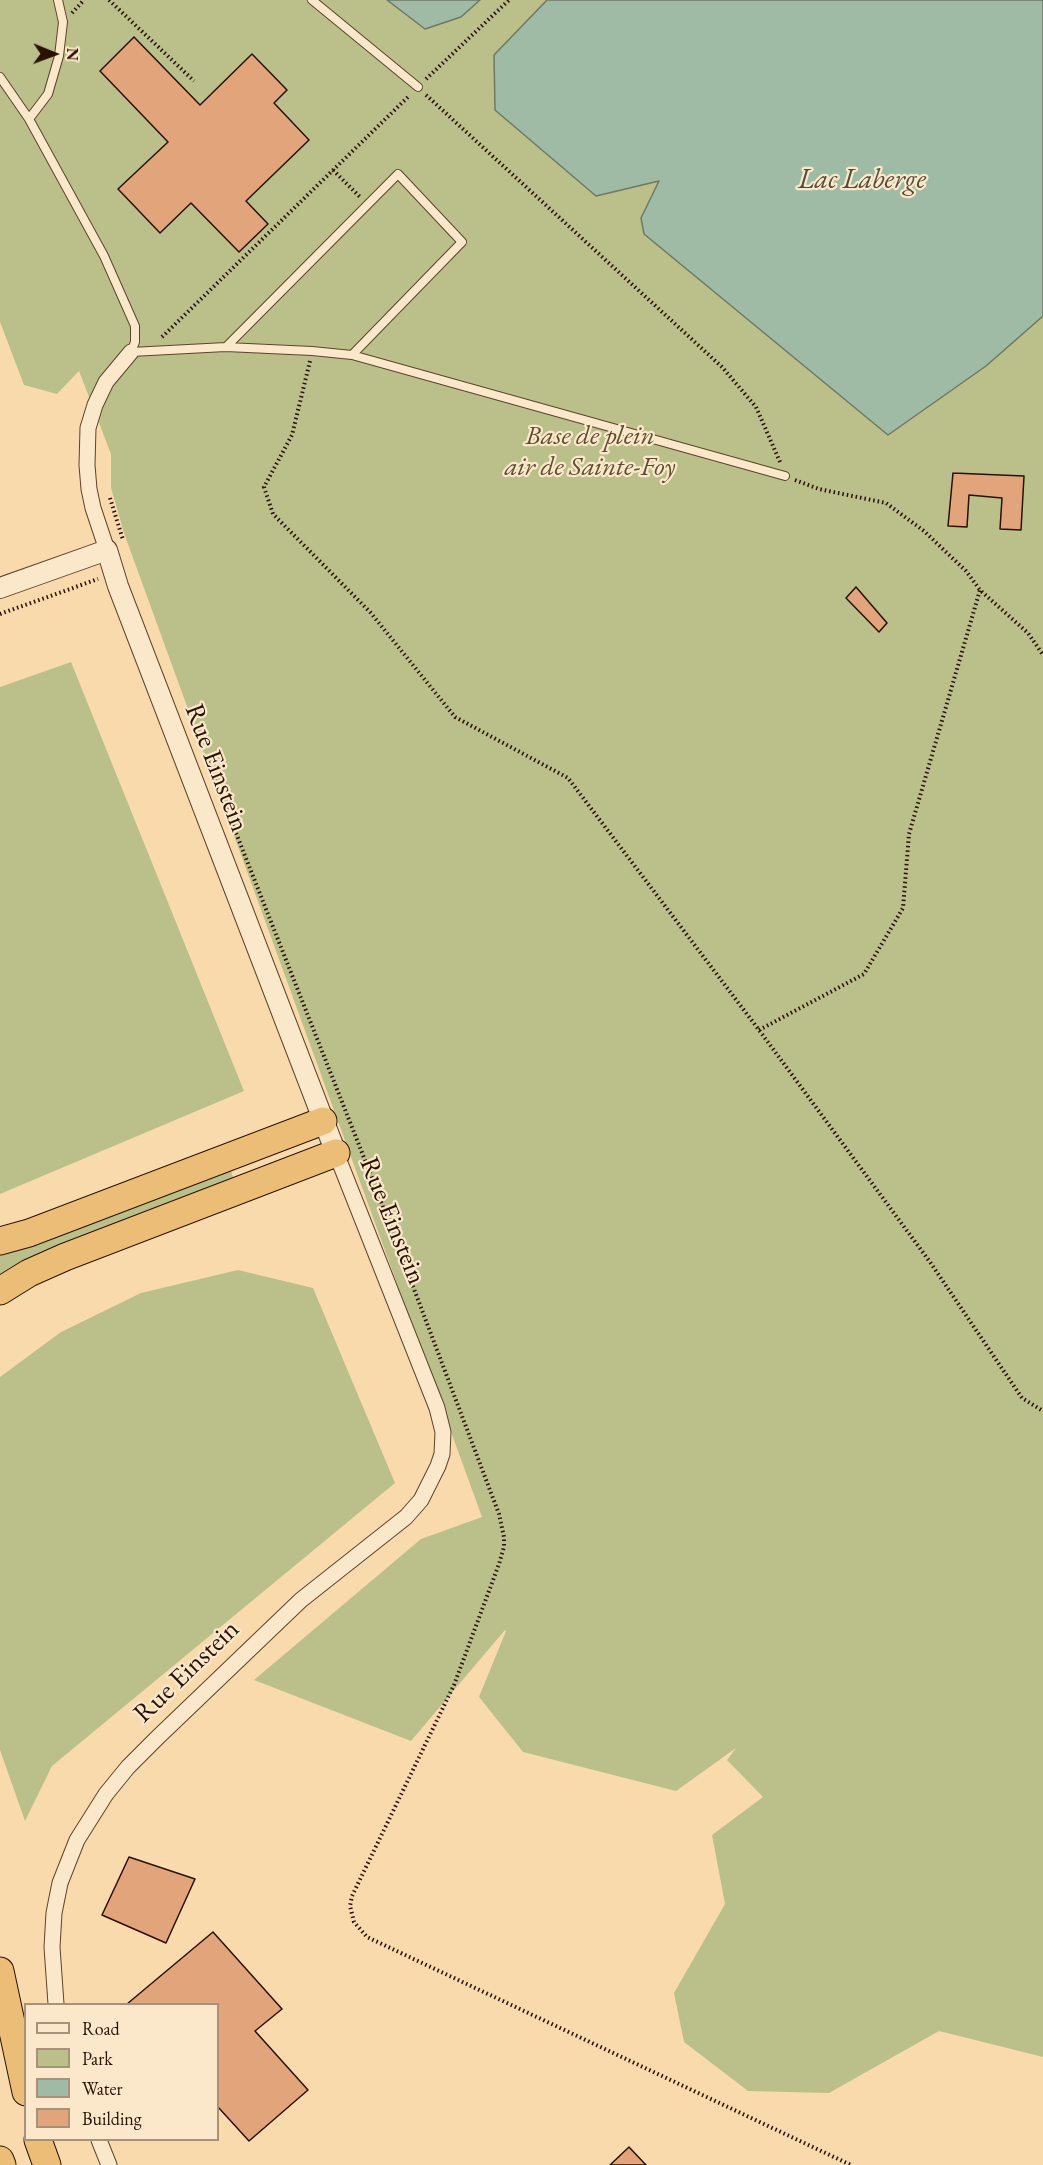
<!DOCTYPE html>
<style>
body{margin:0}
#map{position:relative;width:1043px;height:2165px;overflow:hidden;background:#f9daad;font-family:"EB Garamond",serif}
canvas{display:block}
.legend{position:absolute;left:24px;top:2003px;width:195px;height:138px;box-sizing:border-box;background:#fbe7ca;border:2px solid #a79179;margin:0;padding:8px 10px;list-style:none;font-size:18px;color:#291100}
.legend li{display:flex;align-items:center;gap:12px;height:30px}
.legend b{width:30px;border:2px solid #a79179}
.north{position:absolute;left:24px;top:24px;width:60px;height:60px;-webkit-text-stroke:4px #fbe7ca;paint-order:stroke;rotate:91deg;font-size:16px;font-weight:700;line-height:24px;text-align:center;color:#291100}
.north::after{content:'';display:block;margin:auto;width:21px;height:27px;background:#291100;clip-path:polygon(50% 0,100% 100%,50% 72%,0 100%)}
</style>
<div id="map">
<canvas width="1043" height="2165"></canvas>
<ul class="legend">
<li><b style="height:8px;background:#fbe7ca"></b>Road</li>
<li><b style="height:16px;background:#bbc08b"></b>Park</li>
<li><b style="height:16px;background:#9fbba5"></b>Water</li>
<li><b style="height:16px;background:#e2a57b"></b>Building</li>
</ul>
<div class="north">N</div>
</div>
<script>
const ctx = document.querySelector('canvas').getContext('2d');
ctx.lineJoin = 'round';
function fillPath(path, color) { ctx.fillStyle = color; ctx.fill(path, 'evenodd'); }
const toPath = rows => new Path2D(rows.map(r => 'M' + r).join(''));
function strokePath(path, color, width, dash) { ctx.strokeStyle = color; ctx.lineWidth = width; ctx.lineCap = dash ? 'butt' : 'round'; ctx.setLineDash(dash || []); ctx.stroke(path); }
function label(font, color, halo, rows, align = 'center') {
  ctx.font = font + ' "EB Garamond",serif'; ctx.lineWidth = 4.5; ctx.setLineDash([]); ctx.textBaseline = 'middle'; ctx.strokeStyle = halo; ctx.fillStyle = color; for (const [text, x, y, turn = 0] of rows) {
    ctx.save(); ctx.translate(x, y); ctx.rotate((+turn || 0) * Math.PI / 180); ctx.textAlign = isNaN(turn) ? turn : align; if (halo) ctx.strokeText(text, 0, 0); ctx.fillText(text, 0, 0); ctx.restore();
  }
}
const green = toPath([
 [0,0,1043,0,1043,2057,939,2031,829,2093,748,2091,684,2042,674,1993,725,1904,712,1835,763,1797,727,1760,736,1748,676,1791,523,1752,479,1697,506,1631,505,1630,411,1741,254,1680,421,1539,482,1517,125,536,111,488,111,454,79,371,57,394,24,385,0,322],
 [71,662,244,1091,0,1194,0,687],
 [230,1168,234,1180,36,1255,0,1275,0,1255,32,1245],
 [238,1270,313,1288,395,1483,52,1766,25,1821,0,1750,0,1377,61,1332,141,1293]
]);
const water = toPath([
 [387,0,480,0,461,17,425,29,387,0],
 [547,0,1043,0,1043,316,986,366,888,435,644,234,641,218,659,181,596,196,495,110,494,55,547,0]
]);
const building = toPath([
 [134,37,200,105,252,54,287,90,274,103,309,140,246,201,268,224,239,252,191,203,160,233,118,189,168,142,100,71,134,37],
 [953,473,1024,476,1021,530,1000,529,1002,498,969,495,967,527,948,526,953,473],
 [856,587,887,623,879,632,846,598,856,587],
 [129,1857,195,1879,166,1943,102,1915,129,1857],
 [213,1932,282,2009,255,2031,308,2090,249,2141,218,2107,218,2004,127,2004,213,1932],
 [629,2147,646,2165,610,2165,629,2147]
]);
const path = toPath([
 [109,0,194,81],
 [72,13,84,0],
 [426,79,509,0],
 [426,95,722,367,756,407,780,462],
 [333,170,361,198],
 [162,337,410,95],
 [310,361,292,435,264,487,273,514,370,612,455,717,568,778,759,1030,930,1262,1022,1398,1043,1411],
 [795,480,819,489,886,503,924,531,966,571,980,590,1028,633,1043,655],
 [110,498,123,540],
 [0,614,98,579],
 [208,762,372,1178,499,1514,504,1537,504,1547,499,1564,454,1685,352,1896,350,1906,354,1922,367,1937,851,2165],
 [759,1030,864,974,903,908,909,834,980,590]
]);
const service = toPath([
 [312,0,418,87],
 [0,77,29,119,104,256,135,326,135,342,131,352,226,347,312,351,352,355,462,242,398,174,226,347],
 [29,119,48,94,59,56,63,22,58,0],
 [352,355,785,476]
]);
const minor = toPath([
 [107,550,93,508,89,489,87,465,88,428,95,405,106,382,131,352],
 [56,2004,52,1947,54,1913,60,1883,77,1840,106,1794,128,1767,157,1738,301,1600,406,1517,421,1500,438,1466,442,1454,443,1432,437,1408,336,1153],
 [99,2140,109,2165]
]);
const tertiary = toPath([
 [0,588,107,550,118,586,336,1153]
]);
const motorway = toPath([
 [0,1241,29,1233,323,1121],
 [0,1291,29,1273,65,1257,336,1153],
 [0,1971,26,2092],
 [38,2140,47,2165],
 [0,2160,2,2165]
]);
const parkNames = [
 ["Base de plein",590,437],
 ["air de Sainte-Foy",590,468]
];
const streetNames = [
 ["Rue Einstein",216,768,69],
 ["Rue Einstein",392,1221,68],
 ["Rue Einstein",187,1672,-44]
];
const waterNames = [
 ["Lac Laberge",862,180]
];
fillPath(green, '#bbc08b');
fillPath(water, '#9fbba5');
strokePath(water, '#707763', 1.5);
fillPath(building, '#e2a57b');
strokePath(building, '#291100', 1.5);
strokePath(service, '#5d432b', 10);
strokePath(minor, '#5d432b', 17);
strokePath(tertiary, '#5d432b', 22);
strokePath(motorway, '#291100', 29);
strokePath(path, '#291100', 4, [1.5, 3]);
strokePath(service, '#fbe7ca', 8);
strokePath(minor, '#fbe7ca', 15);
strokePath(tertiary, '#fbe7ca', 20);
strokePath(motorway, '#ecbd76', 27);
label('italic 27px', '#5c4e31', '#fbe7ca', parkNames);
label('27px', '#291100', '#fbe7ca', streetNames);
label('italic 28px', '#524c3a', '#fbe7ca', waterNames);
</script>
